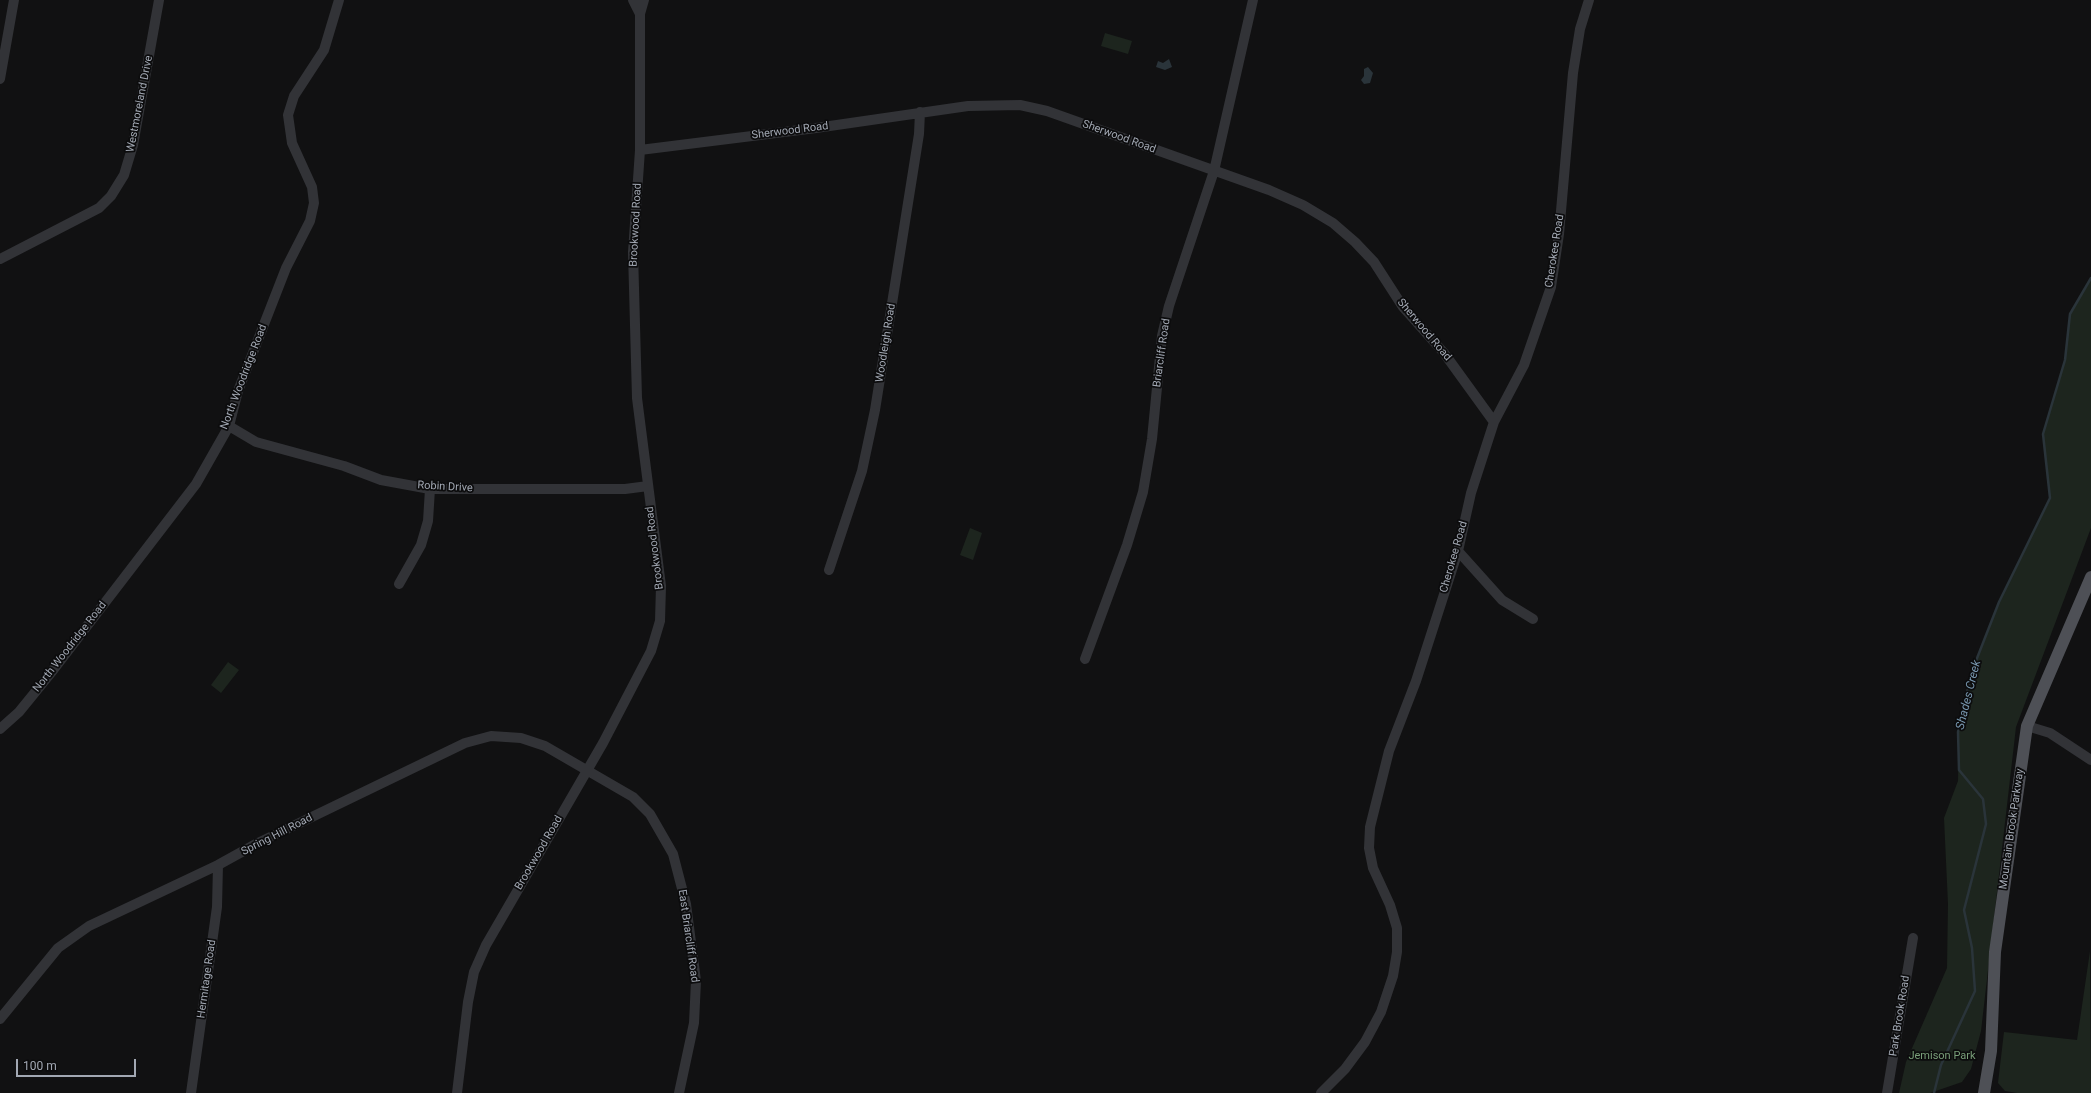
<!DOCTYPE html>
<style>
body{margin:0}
#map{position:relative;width:2091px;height:1093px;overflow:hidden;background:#111112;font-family:Roboto,sans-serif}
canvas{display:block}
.scale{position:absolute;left:16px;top:1059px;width:120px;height:18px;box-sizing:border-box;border:2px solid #a2a8b3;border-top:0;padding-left:5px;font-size:12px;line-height:14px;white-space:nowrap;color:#a2a8b3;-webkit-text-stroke:3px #0c0c0d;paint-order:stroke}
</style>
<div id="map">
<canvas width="2091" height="1093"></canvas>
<div class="scale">100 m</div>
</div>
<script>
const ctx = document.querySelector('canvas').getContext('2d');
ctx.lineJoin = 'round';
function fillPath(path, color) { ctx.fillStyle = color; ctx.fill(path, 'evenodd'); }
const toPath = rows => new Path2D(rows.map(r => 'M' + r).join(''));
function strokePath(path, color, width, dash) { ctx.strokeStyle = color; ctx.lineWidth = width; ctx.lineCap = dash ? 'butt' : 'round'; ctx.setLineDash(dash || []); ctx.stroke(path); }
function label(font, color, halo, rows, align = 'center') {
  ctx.font = font + ' Roboto,sans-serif'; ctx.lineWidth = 3.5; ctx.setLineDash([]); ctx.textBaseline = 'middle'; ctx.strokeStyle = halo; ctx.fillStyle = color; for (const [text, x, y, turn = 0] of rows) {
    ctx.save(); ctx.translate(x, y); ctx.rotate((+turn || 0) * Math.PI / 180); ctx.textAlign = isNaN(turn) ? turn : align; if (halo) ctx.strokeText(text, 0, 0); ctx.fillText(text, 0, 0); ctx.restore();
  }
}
const green = toPath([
 [1105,33,1132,41,1128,54,1101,46],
 [2091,278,2091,528,2016,727,1981,1031,1971,1069,1962,1082,1930,1093,1899,1093,1906,1062,1947,968,1948,904,1944,818,1958,781,1959,731,1972,671,1999,602,2050,498,2043,434,2065,360,2070,314],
 [970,528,982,533,973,560,960,555],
 [228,662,239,670,221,693,211,685],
 [2090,951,2091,1093,2017,1093,2005,1091,1998,1083,2004,1032,2077,1040]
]);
const water = toPath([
 [1169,59,1172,67,1165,70,1156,67,1158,61,1163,63],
 [1368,67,1373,73,1370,83,1364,84,1361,80,1364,76,1364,69]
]);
const stream = toPath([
 [1934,1093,1941,1065,1975,991,1972,948,1964,910,1986,824,1983,799,1959,770,1958,732,1972,671,1999,602,2050,498,2043,434,2065,360,2070,314,2091,278]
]);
const minor = toPath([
 [633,0,640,14],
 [0,79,14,0],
 [640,150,816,128,968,106,1020,105,1047,111,1269,190,1303,205,1333,223,1355,242,1374,262,1403,307,1444,353,1494,422],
 [0,259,99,208,111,196,124,175,133,145,159,0],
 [229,426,256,442,344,466,381,480,430,489,625,489,648,486],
 [1458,551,1502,600,1533,619],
 [829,570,862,471,875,410,919,134,920,112],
 [399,584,421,545,428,521,430,489],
 [1085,659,1127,545,1143,492,1152,439,1162,336,1169,306,1214,171,1253,0],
 [2027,726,2050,733,2091,760],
 [0,729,19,712,54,669,196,484,229,426,238,391,286,268,310,221,314,203,312,187,292,143,288,115,294,96,324,50,339,0],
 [0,1019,58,948,89,926,218,865,256,844,465,743,491,736,521,738,545,746,633,797,650,814,673,854,686,904,696,981,694,1023,679,1093],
 [191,1093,217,907,218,865],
 [457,1093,468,1002,474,972,486,945,603,743,651,651,660,621,661,586,637,398,633,252,640,150,640,14,644,0],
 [1321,1093,1345,1069,1365,1042,1381,1012,1393,976,1397,952,1397,928,1390,905,1373,868,1369,848,1370,827,1389,751,1416,681,1458,551,1471,493,1494,422,1524,365,1551,287,1559,234,1573,73,1580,29,1589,0],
 [1887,1093,1913,938]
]);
const major = toPath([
 [1984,1093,1991,1051,1995,952,2027,726,2091,577]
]);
const streetNames = [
 ["Westmoreland Drive",140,104,-79],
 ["Sherwood Road",790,131,-7],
 ["Sherwood Road",1119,137,20],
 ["Brookwood Road",636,225,-87],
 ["Cherokee Road",1555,251,-81],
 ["Sherwood Road",1424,330,50],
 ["Woodleigh Road",886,343,-81],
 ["Briarcliff Road",1162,353,-82],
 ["North Woodridge Road",244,377,-69],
 ["Robin Drive",445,487,3],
 ["Brookwood Road",655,548,-97],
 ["Cherokee Road",1454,557,-74],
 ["North Woodridge Road",70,647,-52],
 ["Mountain Brook Parkway",2012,829,-82],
 ["Spring Hill Road",277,835,-27],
 ["Brookwood Road",539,853,-60],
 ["East Briarcliff Road",688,936,82],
 ["Hermitage Road",207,979,-82],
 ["Park Brook Road",1900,1016,-81]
];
const parkNames = [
 ["Jemison Park",1942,1056]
];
const waterNames = [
 ["Shades Creek",1969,695,-76]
];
fillPath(green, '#1d251e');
fillPath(water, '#2a343a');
strokePath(stream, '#2a343a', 2.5);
strokePath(minor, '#323337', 10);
strokePath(major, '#4e5056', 12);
label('11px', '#a2a8b3', '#0c0c0d', streetNames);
label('11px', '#799e79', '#0c0c0d', parkNames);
label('italic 12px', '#7897af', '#0c0c0d', waterNames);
</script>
